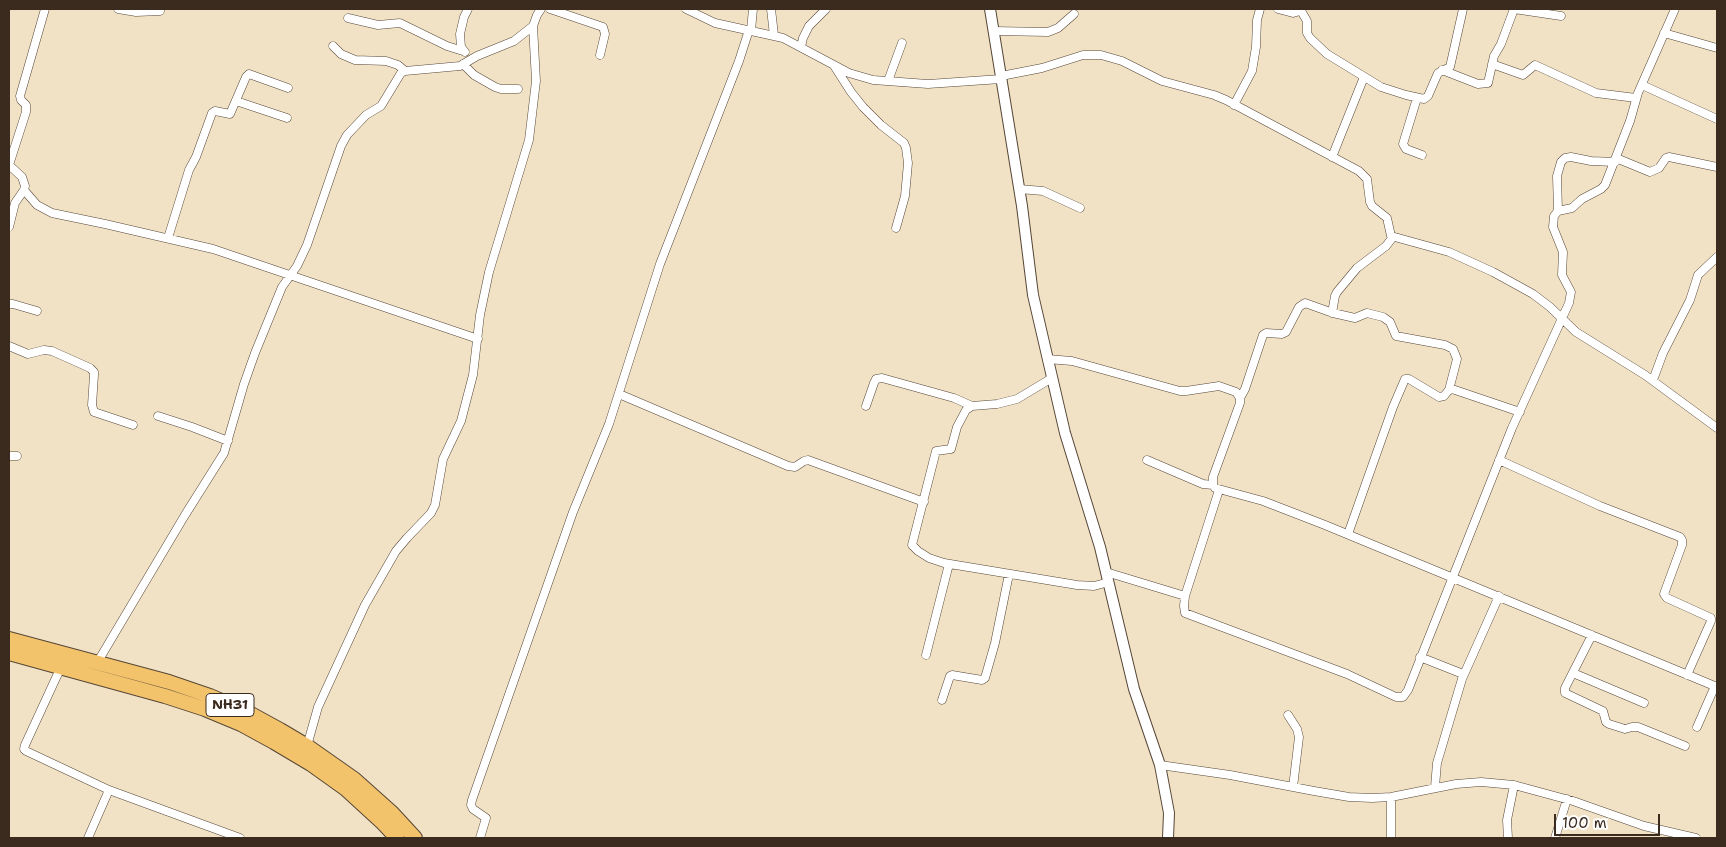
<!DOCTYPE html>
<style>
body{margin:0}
#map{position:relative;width:1726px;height:847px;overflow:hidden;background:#f1e2c5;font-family:"Shantell Sans",sans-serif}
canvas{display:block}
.frame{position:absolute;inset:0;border:10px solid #3b2a1e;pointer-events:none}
.scale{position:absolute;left:1554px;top:814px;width:106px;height:22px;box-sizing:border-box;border:2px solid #3b2a1e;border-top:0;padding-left:6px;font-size:15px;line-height:18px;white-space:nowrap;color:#3b2a1e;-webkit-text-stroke:4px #fff;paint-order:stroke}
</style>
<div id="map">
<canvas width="1726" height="847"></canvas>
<div class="frame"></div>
<div class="scale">100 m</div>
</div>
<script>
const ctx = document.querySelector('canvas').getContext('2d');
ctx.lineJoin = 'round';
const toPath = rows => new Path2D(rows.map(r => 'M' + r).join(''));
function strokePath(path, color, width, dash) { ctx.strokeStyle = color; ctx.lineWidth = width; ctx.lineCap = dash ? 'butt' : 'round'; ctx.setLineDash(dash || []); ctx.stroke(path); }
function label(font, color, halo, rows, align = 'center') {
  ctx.font = font + ' "Shantell Sans",sans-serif'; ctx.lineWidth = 4.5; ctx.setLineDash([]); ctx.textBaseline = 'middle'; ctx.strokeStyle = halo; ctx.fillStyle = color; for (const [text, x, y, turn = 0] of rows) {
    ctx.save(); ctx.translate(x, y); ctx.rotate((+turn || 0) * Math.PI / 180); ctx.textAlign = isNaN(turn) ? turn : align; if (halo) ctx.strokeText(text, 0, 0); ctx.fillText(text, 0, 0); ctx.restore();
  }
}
const minor = toPath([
 [118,9,136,12,160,11],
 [550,9,603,27,605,34,600,55],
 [686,9,715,23,783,38,849,73,873,80,928,84,1001,79],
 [771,9,774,35],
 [1278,9,1293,13,1300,11],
 [1300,9,1307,21,1307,33,1310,38,1327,54,1381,87,1406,95,1424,99,1428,96,1438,73,1450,67,1463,9],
 [1514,9,1561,16],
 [348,18,378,25,400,23,447,46,463,51],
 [751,30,753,9],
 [994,31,1048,32,1058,28,1074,14],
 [1664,33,1717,48],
 [333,46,341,54,355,60,386,61,398,65,405,71],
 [801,47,803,38,809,26,826,9],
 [465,52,461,47,460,34,464,17,468,9],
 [463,64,474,75,495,87,501,89,518,89],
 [1492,64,1523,75,1535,65,1596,93,1636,98],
 [835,67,851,92,863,107,881,125,904,143,906,148,908,163,905,196,896,228],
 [1442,70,1478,84,1488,83,1494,56,1501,44,1514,9],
 [1001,76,1042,68,1083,55,1101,55,1122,61,1162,81,1214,95,1226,100,1359,171,1367,179,1370,202,1372,206,1387,218,1391,236,1449,252,1493,272,1533,294,1550,307,1576,332,1645,375,1717,428],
 [888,81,902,43],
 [1642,85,1717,119],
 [1417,98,1403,144,1406,149,1422,155],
 [236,101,287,118],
 [1234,105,1252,71,1256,47,1257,20,1260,9],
 [1332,157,1364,77],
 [1616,158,1650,172,1659,168,1666,158,1669,157,1717,167],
 [9,165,26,112,26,105,21,100,20,96,45,9],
 [9,165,22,177,25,186,24,190,15,203,9,227],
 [1019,189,1043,191,1080,208],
 [24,190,37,205,52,213,105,224,213,249,478,339],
 [1558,211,1557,176,1561,162,1565,158,1571,157,1591,161,1615,162],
 [168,238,189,170,196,157,212,113,215,111,230,114,246,77,249,74,288,88],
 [9,304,13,304,37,311],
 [1332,313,1335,296,1337,292,1357,268,1386,246,1393,237],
 [9,346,28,354,44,350,52,351,90,368,94,372,94,375,92,405,94,412,133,425],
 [1047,359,1072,361,1180,391,1186,391,1219,386,1236,392,1240,398,1240,403,1213,477,1213,485,1215,488,1263,501,1325,525,1717,687],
 [1052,378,1017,399,997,404,972,406,966,410,957,427,951,449,936,451,912,545,918,551,929,558,944,563,1077,585,1094,586,1109,582],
 [1653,380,1663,353,1690,300,1698,275,1717,257],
 [619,394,788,466,795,467,804,461,808,460,924,502],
 [1240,398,1245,389,1263,335,1266,333,1282,334,1286,332,1299,307,1305,303,1333,313,1355,318,1367,313,1383,317,1390,322,1396,336,1445,345,1453,349,1457,359,1449,390],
 [866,406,874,383,876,379,882,378,954,398,972,406],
 [158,416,192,427,228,441],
 [9,456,17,456],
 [1147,460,1203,484,1213,485],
 [1499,460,1600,506,1680,537,1682,540,1682,545,1664,594,1667,598,1711,618,1711,621,1687,675],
 [1219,490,1185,596,1184,606,1185,613,1347,674,1396,697,1403,697,1408,690,1512,428,1569,303,1571,292,1562,275,1563,252,1553,227,1554,216,1558,211,1572,208,1582,199,1601,189,1605,185,1630,121,1638,93,1675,9],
 [1348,534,1393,407,1405,379,1409,379,1439,397,1444,396,1448,391,1452,389,1520,412],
 [1106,572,1185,596],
 [1592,635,1565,688,1565,693,1603,711,1606,722,1609,724,1625,729,1632,727,1638,727,1685,746],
 [926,655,949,564],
 [1420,657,1463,674],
 [97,663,185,515,224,453,244,384,255,353,282,287,297,266,307,245,341,146,347,135,366,115,381,106,401,73,405,71,460,66,477,56,514,41,533,26],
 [61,667,25,745,24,749,26,751,109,790,240,838],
 [1573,673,1644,703],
 [942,700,950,676,952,675,982,680,985,678,995,643,1009,574],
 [1288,715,1297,729,1299,737,1293,787],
 [1697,727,1715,686],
 [307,746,318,707,365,605,396,551,407,538,431,513,435,505,443,459,461,421,473,375,480,315,489,272,529,140,536,81,533,26,537,15,541,9],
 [1160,765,1230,775,1314,791,1349,797,1372,798,1391,797,1456,784,1481,782,1514,785,1573,801,1644,826,1696,838],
 [1435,787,1437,763,1462,679,1499,596],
 [1391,797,1391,838],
 [88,838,109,790],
 [480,838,486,818,473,809,471,805,472,800,573,512,609,424,660,264,739,61,749,30],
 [1508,838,1507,820,1514,785],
 [1555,838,1567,799]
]);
const tertiary = toPath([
 [990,9,1022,206,1033,295,1065,433,1100,547,1134,689,1160,765,1169,813,1168,838]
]);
const trunk = toPath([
 [9,639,169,682,210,696,247,712,280,730,307,746,354,779,392,813,415,838],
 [9,653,165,696,205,709,241,724,274,742,311,764,346,789,382,822,397,838]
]);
const shields = [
 [230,705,48]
];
const shieldNames = [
 ["NH31",230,705]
];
strokePath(minor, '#564637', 9);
strokePath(tertiary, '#564637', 12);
strokePath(trunk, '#564637', 16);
strokePath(minor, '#fff', 8);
strokePath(tertiary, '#fff', 10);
strokePath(trunk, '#f2c36a', 14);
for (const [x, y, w] of shields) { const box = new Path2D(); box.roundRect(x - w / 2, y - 11.5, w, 23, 4); ctx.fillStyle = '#fff'; ctx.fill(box); strokePath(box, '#3b2a1e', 1); }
label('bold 14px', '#3b2a1e', null, shieldNames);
</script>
